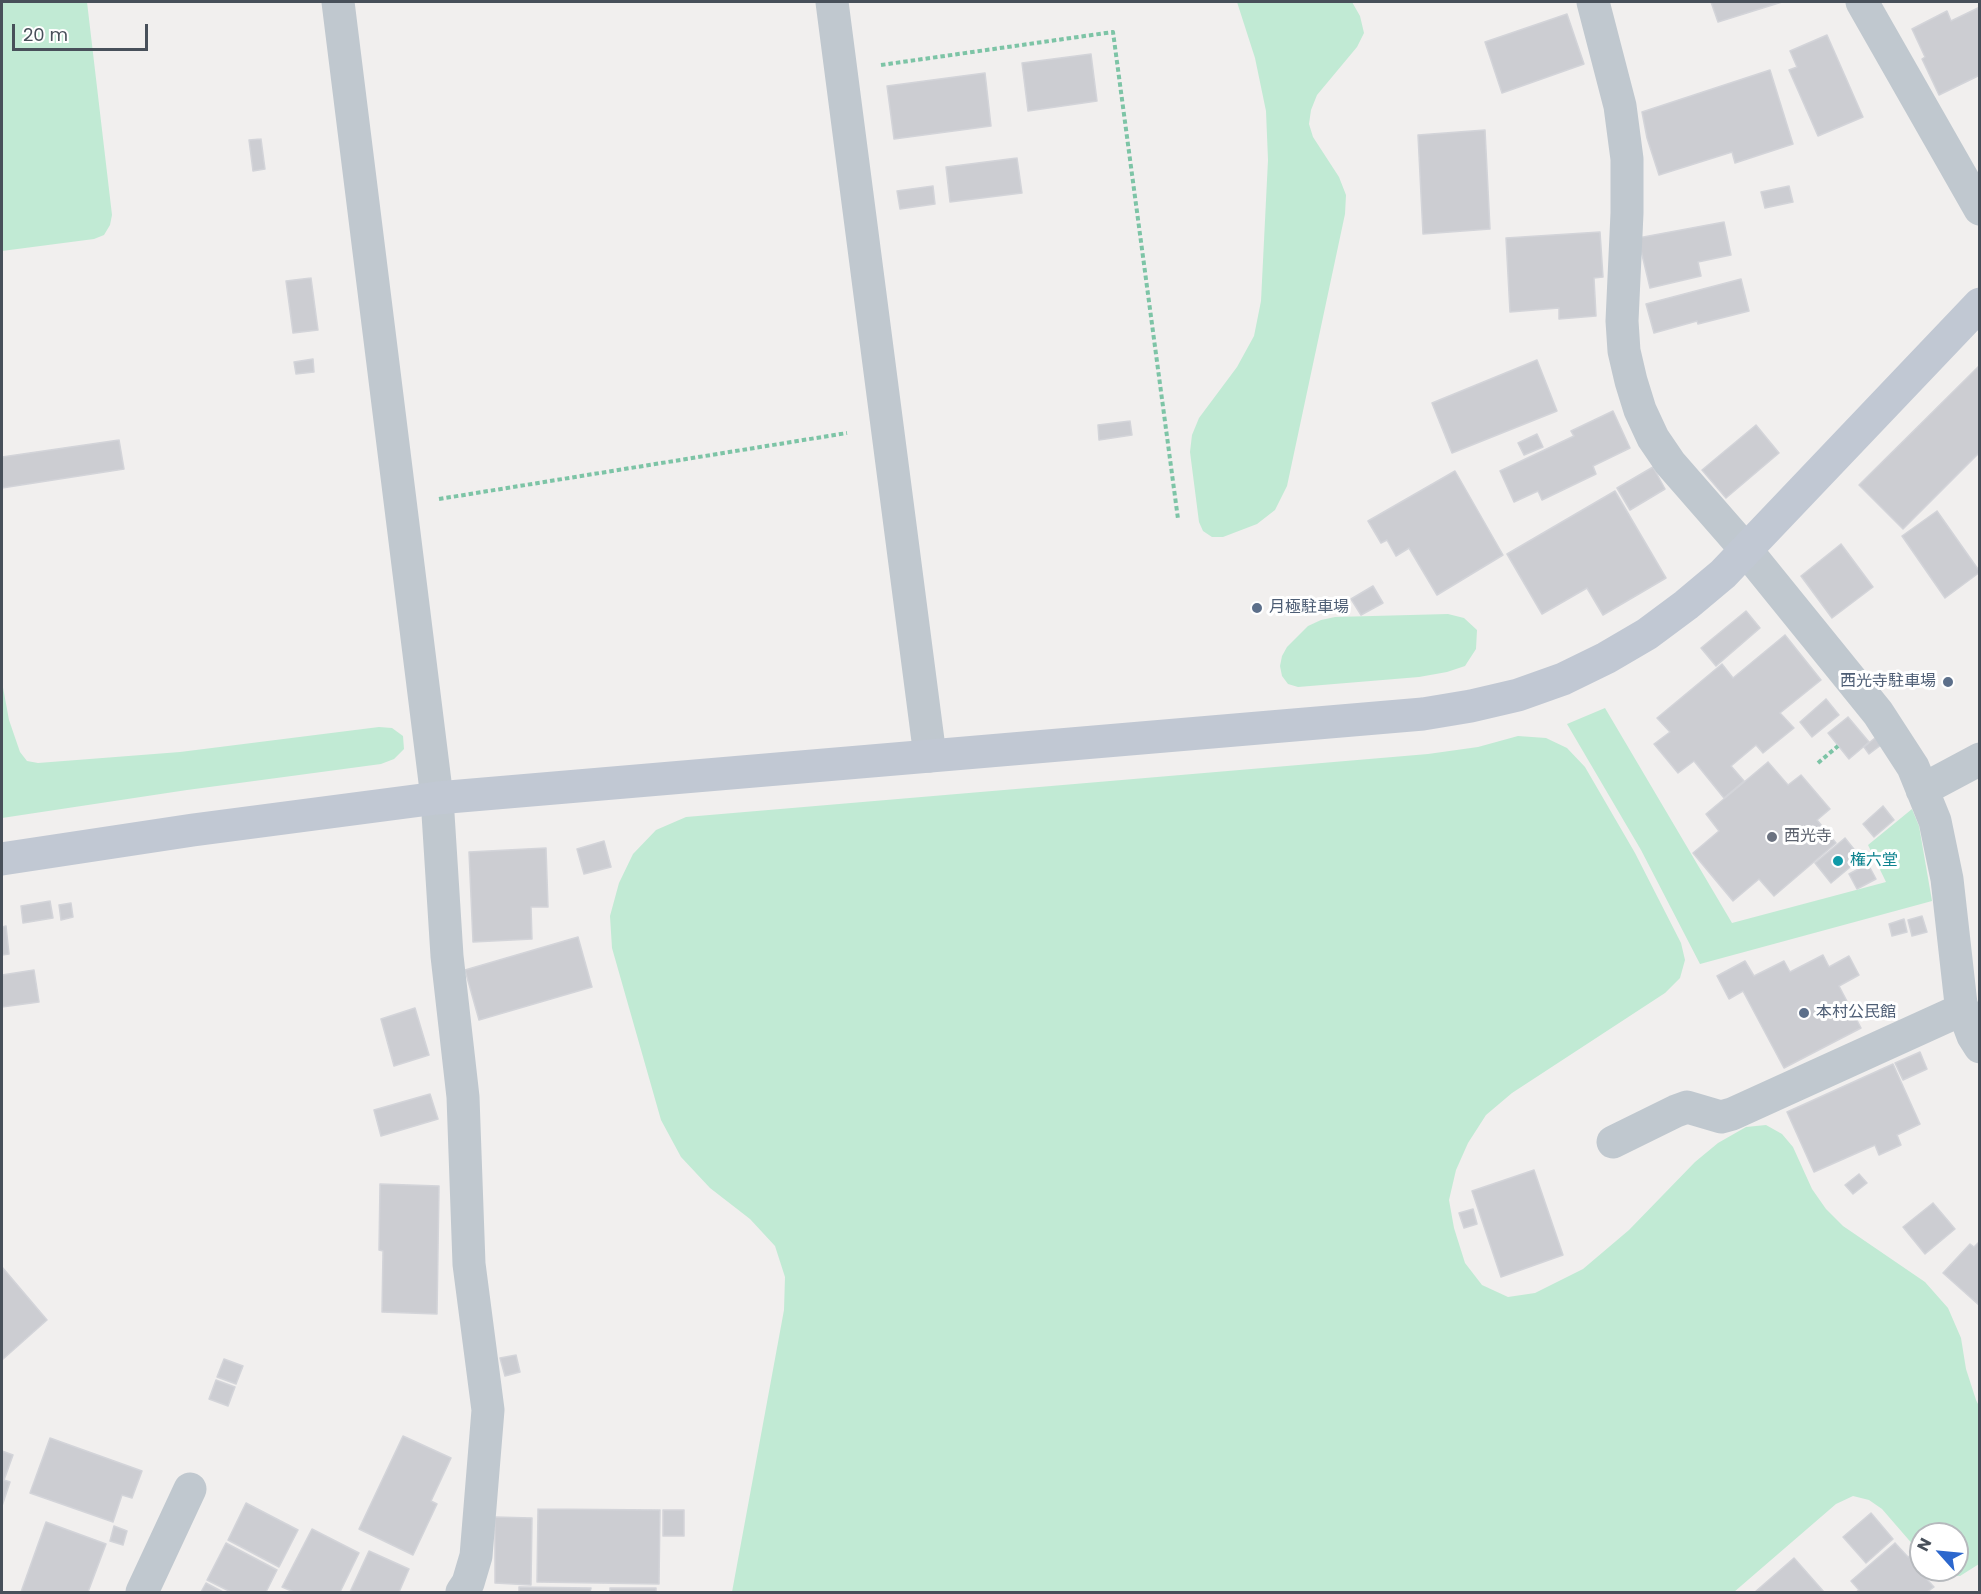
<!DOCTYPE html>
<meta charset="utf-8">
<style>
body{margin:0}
#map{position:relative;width:1981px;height:1594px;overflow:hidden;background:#f1efee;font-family:Poppins,sans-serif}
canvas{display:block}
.frame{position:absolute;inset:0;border:3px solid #48505a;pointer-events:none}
.north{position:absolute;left:1909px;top:1522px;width:60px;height:60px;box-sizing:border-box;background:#fff;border:2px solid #b6b9bd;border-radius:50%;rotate:297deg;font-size:16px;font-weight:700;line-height:24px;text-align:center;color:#48505a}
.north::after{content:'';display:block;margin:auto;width:21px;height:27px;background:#2c67cd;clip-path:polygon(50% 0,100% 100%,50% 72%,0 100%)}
.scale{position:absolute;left:12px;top:24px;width:136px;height:27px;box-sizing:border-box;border:3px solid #48505a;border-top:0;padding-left:8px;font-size:18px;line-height:21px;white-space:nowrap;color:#48505a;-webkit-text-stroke:4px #fff;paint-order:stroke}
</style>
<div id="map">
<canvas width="1981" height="1594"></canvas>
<div class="frame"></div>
<div class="north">N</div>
<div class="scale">20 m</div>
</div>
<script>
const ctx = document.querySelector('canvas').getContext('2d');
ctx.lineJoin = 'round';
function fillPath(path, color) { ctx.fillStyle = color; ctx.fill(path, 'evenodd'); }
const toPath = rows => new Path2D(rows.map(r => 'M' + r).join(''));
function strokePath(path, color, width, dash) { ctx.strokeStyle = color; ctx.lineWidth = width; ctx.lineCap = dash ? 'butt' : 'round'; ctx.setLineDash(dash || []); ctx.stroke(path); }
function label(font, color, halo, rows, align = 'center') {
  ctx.font = font + ' Poppins,"Noto Sans JP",sans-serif'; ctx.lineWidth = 6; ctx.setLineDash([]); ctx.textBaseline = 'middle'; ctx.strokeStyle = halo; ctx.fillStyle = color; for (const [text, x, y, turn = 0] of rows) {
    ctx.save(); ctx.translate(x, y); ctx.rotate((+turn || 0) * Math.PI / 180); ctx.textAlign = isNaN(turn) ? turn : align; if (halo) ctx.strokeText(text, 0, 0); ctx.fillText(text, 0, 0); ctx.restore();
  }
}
const green = toPath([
 [2,2,87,2,112,215,110,225,104,235,94,239,2,251],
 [1237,2,1352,2,1360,16,1364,33,1357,47,1317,95,1311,110,1309,124,1313,137,1339,177,1346,195,1345,214,1287,486,1275,510,1257,524,1223,537,1212,537,1203,531,1199,522,1190,452,1192,435,1199,418,1237,367,1254,336,1261,301,1268,160,1266,111,1255,58],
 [1448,614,1464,618,1477,630,1476,649,1465,666,1447,672,1419,677,1298,687,1288,684,1282,676,1280,666,1282,656,1287,647,1308,626,1321,620,1335,617],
 [2,682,9,720,20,752,27,761,38,763,180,752,379,727,392,728,403,736,404,749,394,759,381,764,187,790,2,818],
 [1605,708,1732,923,1886,882,1868,845,1912,809,1919,826,1932,901,1700,964,1641,850,1567,724],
 [1518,736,1546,738,1567,748,1585,767,1635,853,1681,943,1685,960,1680,978,1665,993,1512,1093,1486,1115,1468,1143,1456,1170,1449,1200,1454,1228,1465,1263,1482,1285,1508,1297,1535,1293,1583,1269,1629,1230,1695,1162,1718,1143,1746,1127,1766,1125,1782,1134,1793,1147,1812,1189,1826,1209,1843,1226,1925,1282,1948,1308,1961,1338,1966,1369,1976,1400,1979,1406,1979,1564,1960,1576,1944,1575,1938,1570,1957,1570,1957,1534,1921,1534,1921,1554,1882,1509,1869,1500,1853,1496,1836,1504,1734,1592,732,1592,784,1310,785,1277,775,1246,750,1219,710,1188,681,1157,661,1120,612,948,610,916,619,883,633,854,656,830,686,817,1428,754,1478,747]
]);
const building = toPath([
 [1711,2,1782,2,1718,22,1711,2],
 [1980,7,1980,75,1939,95,1922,59,1925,57,1912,29,1947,11,1951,21,1980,7],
 [1567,14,1584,64,1502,93,1485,42,1567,14],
 [1827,35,1863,117,1818,136,1789,70,1797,67,1790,51,1827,35],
 [1091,54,1097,101,1028,111,1022,63,1091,54],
 [1770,70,1793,144,1735,163,1732,152,1659,175,1647,138,1642,112,1770,70],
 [985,73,991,126,894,139,887,86,985,73],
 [1485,130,1490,229,1423,234,1418,135,1485,130],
 [261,139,265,169,253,171,249,140,261,139],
 [1017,158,1022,193,950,202,946,167,1017,158],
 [933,186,935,204,900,209,897,191,933,186],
 [1789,186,1793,202,1765,208,1761,192,1789,186],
 [1724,222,1731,255,1698,262,1701,276,1650,288,1638,238,1724,222],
 [1600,232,1603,277,1594,278,1596,316,1559,319,1559,308,1510,312,1506,238,1600,232],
 [311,278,318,330,293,333,286,281,311,278],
 [1741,279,1749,311,1698,324,1697,321,1654,333,1646,304,1741,279],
 [313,359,314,372,296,374,294,362,313,359],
 [1537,360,1557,411,1452,453,1432,403,1537,360],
 [1980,365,1980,452,1903,529,1859,485,1980,365],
 [1613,411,1630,448,1593,466,1596,474,1542,500,1538,491,1514,502,1500,471,1574,436,1571,431,1613,411],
 [1130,421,1132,435,1099,440,1098,425,1130,421],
 [1756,425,1779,453,1726,498,1702,470,1756,425],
 [1537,434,1543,447,1524,455,1518,443,1537,434],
 [119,440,124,469,2,488,2,457,119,440],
 [1653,467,1665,489,1630,510,1617,488,1653,467],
 [1455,471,1503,555,1437,595,1409,548,1396,556,1387,540,1381,543,1368,521,1455,471],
 [1615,491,1666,578,1603,615,1587,588,1542,614,1507,554,1615,491],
 [1937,511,1980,572,1945,598,1902,536,1937,511],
 [1841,544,1873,587,1832,618,1801,576,1841,544],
 [1373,586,1383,603,1361,615,1351,599,1373,586],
 [1746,611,1760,628,1716,666,1701,648,1746,611],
 [1785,635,1821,680,1780,713,1794,728,1763,753,1756,745,1731,766,1744,781,1724,798,1694,761,1678,773,1654,744,1670,732,1657,718,1722,664,1733,678,1785,635],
 [1826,699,1839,715,1812,737,1800,722,1826,699],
 [1848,717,1869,742,1849,759,1828,733,1848,717],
 [1875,738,1881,745,1869,754,1864,747,1875,738],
 [1768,762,1788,785,1801,775,1830,809,1817,820,1836,843,1774,896,1759,879,1733,901,1693,853,1719,831,1706,814,1768,762],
 [1883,806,1894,820,1874,837,1863,824,1883,806],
 [1845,838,1861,858,1831,883,1815,863,1845,838],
 [604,841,611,867,584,874,577,849,604,841],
 [546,848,548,907,531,907,532,939,473,942,469,852,546,848],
 [1868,864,1876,879,1857,889,1849,874,1868,864],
 [50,901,53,918,23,923,21,906,50,901],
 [71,903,73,917,61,920,59,905,71,903],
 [1922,916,1927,932,1912,936,1908,920,1922,916],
 [1904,919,1907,932,1892,936,1889,924,1904,919],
 [6,926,9,954,2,955,2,927,6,926],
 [578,937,592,987,479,1020,465,970,578,937],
 [1823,955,1829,967,1849,956,1859,975,1839,986,1861,1028,1784,1068,1743,991,1729,999,1717,976,1745,961,1754,976,1784,961,1790,972,1823,955],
 [34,970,39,1002,2,1007,2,975,34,970],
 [415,1008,429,1055,394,1066,381,1019,415,1008],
 [1920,1052,1927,1069,1903,1080,1895,1063,1920,1052],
 [1893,1064,1920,1124,1897,1135,1901,1145,1879,1155,1875,1145,1814,1172,1787,1112,1893,1064],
 [430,1094,438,1119,381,1136,374,1110,430,1094],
 [1534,1170,1563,1255,1501,1277,1472,1191,1534,1170],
 [1859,1174,1867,1183,1853,1194,1845,1185,1859,1174],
 [380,1184,439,1186,437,1314,382,1312,383,1251,379,1250,380,1184],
 [1933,1203,1955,1229,1925,1254,1903,1227,1933,1203],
 [1473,1209,1477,1224,1464,1228,1459,1213,1473,1209],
 [1980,1241,1980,1306,1943,1273,1970,1244,1974,1247,1980,1241],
 [2,1267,47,1320,2,1360,2,1267],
 [516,1355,520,1372,505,1376,500,1358,516,1355],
 [224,1359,243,1366,236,1384,217,1377,224,1359],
 [216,1380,235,1387,228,1406,209,1399,216,1380],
 [403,1436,451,1458,431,1501,437,1504,413,1555,359,1529,403,1436],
 [50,1438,142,1471,132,1498,122,1495,113,1522,30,1493,50,1438],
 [2,1451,13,1455,4,1480,10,1482,2,1506,2,1451],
 [246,1503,298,1530,279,1567,228,1540,246,1503],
 [538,1509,660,1510,659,1584,537,1582,538,1509],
 [663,1510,684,1510,684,1536,663,1536,663,1510],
 [1871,1513,1893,1539,1866,1563,1843,1537,1871,1513],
 [495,1517,532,1518,531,1585,495,1583,495,1517],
 [46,1522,106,1544,88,1592,21,1592,46,1522],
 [114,1526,127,1531,123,1545,110,1541,114,1526],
 [312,1529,359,1553,340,1592,294,1592,282,1587,312,1529],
 [226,1543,277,1570,266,1592,231,1592,207,1580,226,1543],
 [1895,1543,1908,1557,1911,1555,1921,1567,1921,1570,1924,1570,1921,1573,1934,1587,1927,1592,1856,1592,1859,1590,1851,1581,1895,1543],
 [369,1551,409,1569,399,1592,350,1592,369,1551],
 [1794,1558,1824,1592,1755,1592,1794,1558],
 [206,1583,223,1592,201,1592,206,1583],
 [519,1587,591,1588,590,1592,600,1592,519,1592,519,1587],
 [610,1588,656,1588,656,1592,610,1592,610,1588]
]);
const path = toPath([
 [881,65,1113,32,1178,519],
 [439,499,847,433],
 [1818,763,1838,746]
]);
const street = toPath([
 [338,2,437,798,447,956,463,1097,469,1264,488,1410,476,1556,468,1583,462,1592],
 [832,2,930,756],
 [1593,2,1620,106,1627,159,1627,213,1622,321,1624,351,1631,381,1640,410,1653,438,1670,463,1746,550,1878,713,1913,767,1935,821,1947,879,1961,1004,1973,1036,1980,1047],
 [1862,2,1980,209],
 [1922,790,1980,759],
 [1613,1142,1676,1111,1687,1107,1721,1117,1732,1114,1963,1009],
 [142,1592,190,1489]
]);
const secondary = toPath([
 [2,859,193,830,437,798,1423,714,1471,706,1518,695,1563,679,1606,658,1647,634,1686,605,1723,574,1980,304]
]);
const markers = [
 [1257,608,6,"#5c6f8a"],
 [1948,682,6,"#5c6f8a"],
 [1772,837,6,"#6b7280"],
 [1838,861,6,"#0f9aa8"],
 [1804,1013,6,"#5c6f8a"]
];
const serviceNames = [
 ["月極駐車場",1269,608],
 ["西光寺駐車場",1936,682,"right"],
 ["本村公民館",1816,1013]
];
const worshipNames = [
 ["西光寺",1784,837]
];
const cultureNames = [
 ["権六堂",1850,861]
];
fillPath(green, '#c1ead4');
fillPath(building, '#cccdd2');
strokePath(building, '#d3d4d9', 1.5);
strokePath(path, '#7dc4a6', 4, [4.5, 3]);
strokePath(street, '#c0c8cf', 33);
strokePath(secondary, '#c1c8d3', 33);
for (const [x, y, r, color] of markers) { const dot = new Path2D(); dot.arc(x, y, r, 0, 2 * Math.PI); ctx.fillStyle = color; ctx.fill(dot); strokePath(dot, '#fff', 2); }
label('16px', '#4e5e75', '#fff', serviceNames, 'left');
label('16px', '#5b616d', '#fff', worshipNames, 'left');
label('16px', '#0d838f', '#fff', cultureNames, 'left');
</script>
